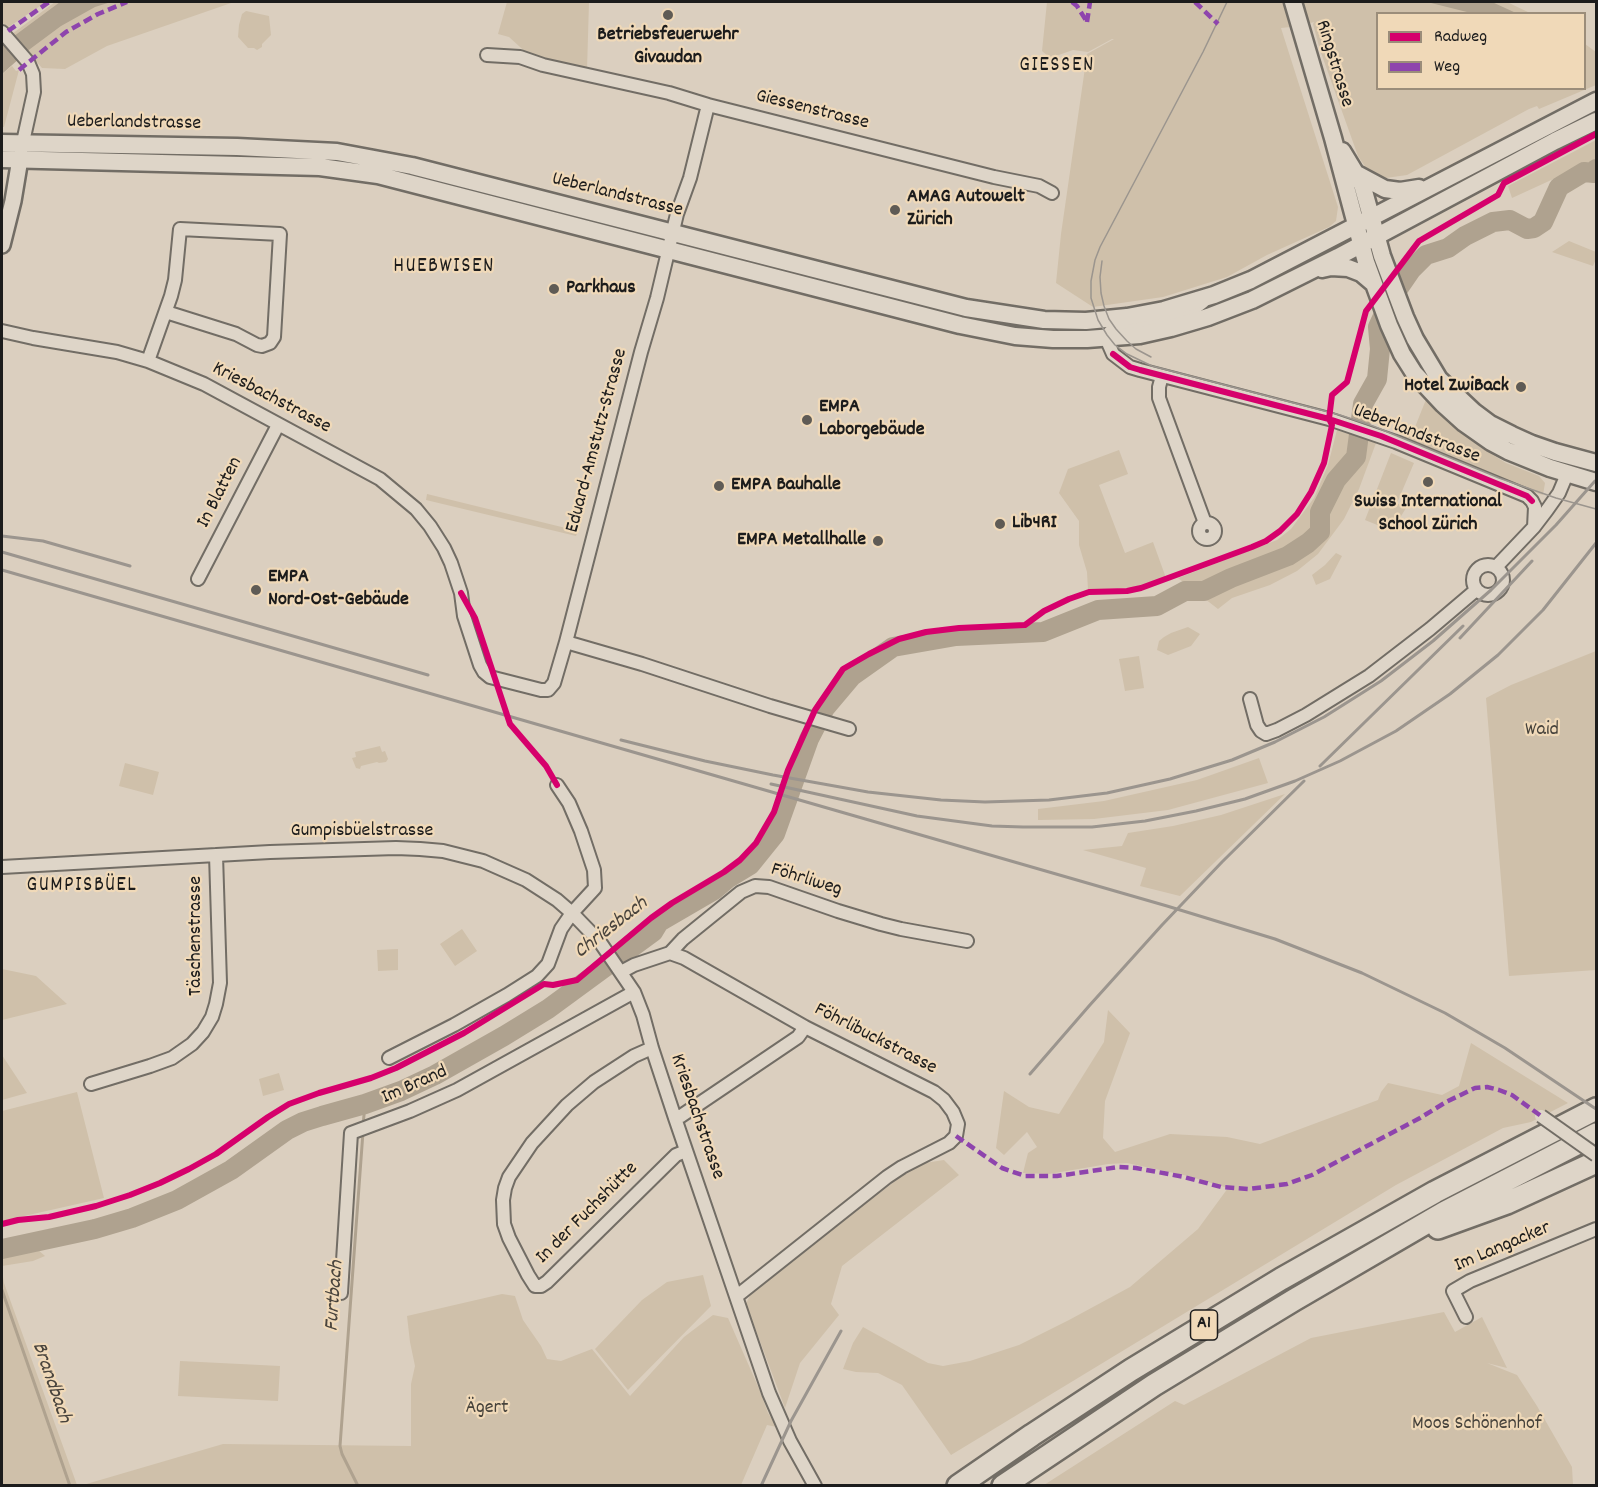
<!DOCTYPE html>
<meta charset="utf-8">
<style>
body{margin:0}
#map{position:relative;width:1598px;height:1487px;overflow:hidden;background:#dbcfbf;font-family:Dekko,sans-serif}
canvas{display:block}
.frame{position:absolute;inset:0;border:3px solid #1c1c1c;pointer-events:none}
.legend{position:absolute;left:1376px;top:12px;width:210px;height:78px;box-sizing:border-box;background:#f0d9b8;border:2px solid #9b8d7a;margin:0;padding:8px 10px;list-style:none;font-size:18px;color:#1c1c1c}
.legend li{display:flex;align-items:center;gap:12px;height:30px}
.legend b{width:30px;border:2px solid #9b8d7a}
</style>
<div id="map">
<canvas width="1598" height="1487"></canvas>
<div class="frame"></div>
<ul class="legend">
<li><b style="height:8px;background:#d6006c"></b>Radweg</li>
<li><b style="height:8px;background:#8e44ad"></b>Weg</li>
</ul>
</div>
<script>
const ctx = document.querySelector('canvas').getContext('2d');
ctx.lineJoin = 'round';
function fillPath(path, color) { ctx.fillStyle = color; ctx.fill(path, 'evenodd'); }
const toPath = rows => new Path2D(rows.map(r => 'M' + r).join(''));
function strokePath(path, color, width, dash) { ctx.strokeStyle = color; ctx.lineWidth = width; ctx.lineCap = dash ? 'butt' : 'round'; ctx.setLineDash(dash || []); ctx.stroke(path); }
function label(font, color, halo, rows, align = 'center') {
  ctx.font = font + ' Dekko,sans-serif'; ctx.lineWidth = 4.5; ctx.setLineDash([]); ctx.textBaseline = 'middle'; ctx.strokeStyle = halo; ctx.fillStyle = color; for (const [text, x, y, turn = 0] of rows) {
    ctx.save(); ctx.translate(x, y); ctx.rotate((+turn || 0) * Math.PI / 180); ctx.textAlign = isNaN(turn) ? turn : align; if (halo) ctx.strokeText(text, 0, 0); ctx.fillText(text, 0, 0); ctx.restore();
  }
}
const green = toPath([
 [2,2,46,2,7,28,2,22],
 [55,2,234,2,107,46,65,69,42,68,12,34],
 [507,2,589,2,587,70,531,57,509,37,498,34],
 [1047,2,1507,2,1530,13,1378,14,1378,88,1584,88,1585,44,1596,52,1596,85,1539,109,1537,106,1529,109,1407,175,1386,178,1378,176,1366,168,1358,156,1320,50,1313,24,1314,22,1300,26,1281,28,1338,207,1336,221,1329,227,1267,255,1227,277,1163,297,1093,307,1056,283,1061,234,1087,54,1114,39,1112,39,1088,52,1073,50,1050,58,1042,51],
 [246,11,269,16,271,35,262,44,262,47,257,50,254,48,248,48,238,37,239,25,242,14],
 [12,66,16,71,19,70,4,127,2,127,2,74],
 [1596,140,1596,169,1584,165,1512,198,1508,186],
 [1569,241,1596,252,1596,259,1593,266,1552,252],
 [1427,397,1480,447,1506,463,1539,476,1545,483,1543,495,1503,483,1403,440,1407,424,1415,427],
 [1337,430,1376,443,1359,489,1344,519,1318,554,1297,571,1270,585,1232,598,1218,609,1178,578,1277,540,1291,529,1314,498,1328,465],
 [1119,450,1128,474,1099,485,1125,553,1153,542,1166,578,1138,587,1088,590,1087,572,1079,545,1079,521,1059,493,1068,469],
 [1391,453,1414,463,1397,503,1406,508,1392,531,1365,520],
 [427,494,578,531,576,536,426,500],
 [1336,553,1342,556,1330,579,1316,585,1312,575,1325,565],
 [1188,627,1200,634,1191,646,1168,655,1157,650,1159,641,1164,637,1171,633],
 [1596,651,1596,970,1509,976,1486,698,1511,685],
 [1139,656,1144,688,1125,691,1119,659],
 [380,746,382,752,385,751,388,759,386,762,379,763,377,762,361,766,360,769,356,768,352,758,356,757,355,752],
 [1259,758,1268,783,1168,810,1094,819,1038,820,1038,809,1104,801,1197,780],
 [125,763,159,772,153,795,119,786],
 [1285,794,1180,896,1140,886,1146,868,1083,850,1122,846,1128,833,1173,826,1221,815],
 [462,929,477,951,455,966,440,944],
 [398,949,398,970,378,971,377,950],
 [2,969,36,976,67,1004,2,1020],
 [1108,1010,1130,1033,1105,1101,1103,1138,1115,1152,1170,1134,1227,1137,1260,1144,1378,1100,1381,1092,1388,1083,1442,1095,1459,1086,1471,1043,1568,1103,1531,1122,1503,1128,1396,1185,951,1455,902,1385,878,1373,856,1372,843,1369,853,1343,863,1327,928,1363,943,1366,970,1361,1019,1345,1069,1320,1130,1287,1198,1229,1228,1188,1188,1176,1127,1163,1108,1164,1049,1174,1023,1173,1028,1153,1037,1147,1027,1132,1004,1155,996,1148,1004,1091,1029,1107,1059,1114,1104,1042],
 [2,1055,27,1093,2,1100],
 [279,1073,284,1090,263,1096,259,1079],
 [77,1092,104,1198,2,1221,2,1111],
 [944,1160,959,1175,842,1266,831,1304,839,1315,800,1363,785,1408,746,1304,751,1293,817,1240,918,1164],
 [37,1249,45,1256,33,1261,2,1266,2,1255],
 [2,1271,4,1283,77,1485,2,1485],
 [703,1275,711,1306,628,1390,595,1349,642,1300,667,1282],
 [502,1294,515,1296,523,1320,541,1346,547,1359,561,1361,592,1349,630,1396,684,1337,713,1315,728,1318,760,1391,768,1413,777,1427,767,1425,741,1485,83,1485,223,1444,411,1446,411,1384,415,1366,410,1342,407,1316],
 [1444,1312,1455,1332,1482,1317,1507,1368,1487,1363,1517,1375,1537,1406,1572,1467,1573,1485,1044,1485,1175,1401,1184,1405,1311,1338],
 [180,1361,280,1366,278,1401,178,1396]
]);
const water = toPath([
 [60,2,111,2,95,7,61,26,30,49,2,74,2,45],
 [1427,2,1492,2,1516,13,1471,13]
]);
const stream = toPath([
 [363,1126,365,1104],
 [2,1290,70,1486],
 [358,1486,342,1454,340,1446,363,1132]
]);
const river = toPath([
 [2,1249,95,1229,132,1218,177,1200,231,1170,287,1130,303,1122,322,1116,365,1104,401,1091,435,1075,504,1036,548,1009,653,932,659,922,714,890,727,879,750,865,775,834,809,739,825,708,852,676,893,647,956,636,1043,632,1098,610,1157,606,1185,591,1204,591,1231,578,1288,556,1308,543,1320,532,1320,512,1336,480,1356,457,1363,404,1377,379,1380,349,1378,327,1391,299,1411,270,1426,255,1448,248,1465,236,1493,222,1510,220,1527,229,1534,228,1543,222,1559,187,1584,172,1594,173,1596,169]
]);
const minor = toPath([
 [2,32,28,62,33,74,34,92,21,151],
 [487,55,520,57,543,65,669,93,708,105],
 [1203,302,1191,311,1158,319,1124,326,1110,332,1107,335,1106,338,1113,354,1130,367,1140,370,1329,419,1396,442,1527,496,1532,501,1535,507,1534,527],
 [2,331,33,338,117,352,148,361,204,384,380,479,416,509,430,526,444,548,451,563,461,593,464,616,480,665,484,672,490,677,541,690,548,690,554,683,566,642,641,352,657,298,677,214,690,178,708,105,994,177,1039,186,1052,193],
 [148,361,171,296,175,280,180,229,280,234,274,337,270,343,262,346,257,345,236,334,166,312],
 [1162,376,1159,387,1159,398,1205,523],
 '1199 531a8 8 0 1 1 16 0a8 8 0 1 1-16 0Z',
 '1473 580a15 15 0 1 1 30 0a15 15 0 1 1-30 0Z',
 [1496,567,1534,527,1547,510,1559,493,1567,474],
 [198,579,278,425],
 [566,642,642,664,770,706,849,729],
 [1250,699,1257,725,1261,731,1266,734,1277,730,1306,715,1369,676,1430,629,1476,590],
 [2,867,270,852,396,848,420,849,443,851,483,861,526,880,557,900,572,913,600,942,634,992,643,1015,652,1048,675,1118,769,1393,790,1441,815,1486],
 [670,953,684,958,805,1027,934,1092,944,1100,953,1112,958,1124,956,1136,949,1143,902,1167,887,1177,737,1296],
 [621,972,634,965,670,953,683,939,741,892,755,886,769,887,838,911,881,924,901,929,967,941],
 [652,1048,634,1056,594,1082,567,1105,532,1143,509,1177,505,1188,503,1200,504,1224,509,1238,528,1275,535,1286,541,1286,547,1282,676,1155,686,1151],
 [389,1058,454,1025,507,995,537,976,548,964,561,929,572,913,595,888,594,870,581,831,569,803,557,785],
 [91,1084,150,1066,172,1058,192,1044,203,1032,212,1017,216,1004,220,983,216,855],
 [675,1118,681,1116,798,1037,805,1027],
 [341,1293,351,1133,410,1111,457,1090,634,992],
 [1466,1317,1453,1291,1470,1281,1596,1229]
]);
const tertiary = toPath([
 [2,245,13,201,20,159]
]);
const secondary = toPath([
 [1293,2,1333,138,1366,262,1389,325,1402,354,1414,373,1443,404,1464,423,1491,442,1508,451,1550,468,1596,482],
 [2,143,237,147,337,152,412,166,966,308,1044,320,1086,321,1127,317,1164,310,1214,295,1251,280,1596,101],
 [1342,151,1362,184,1382,256,1405,317,1415,339,1439,379,1474,412,1490,424,1512,435,1532,444,1555,452,1596,463],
 [2,159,320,167,378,175,960,325,1015,336,1053,339,1087,339,1140,335,1171,328,1208,317,1252,300,1338,257,1555,141,1596,121],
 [1357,174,1385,189,1400,191,1419,188],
 [1322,269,1331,267,1348,268,1361,273,1374,284]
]);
const motorway = toPath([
 [1438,1228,1507,1203,1596,1162],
 [958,1486,1032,1435,1131,1370,1281,1279,1435,1192,1596,1109],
 [1003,1486,1154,1385,1294,1300,1445,1212,1596,1134]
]);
const tram = toPath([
 [1227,2,1203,52,1100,247,1095,260,1091,281,1091,298,1098,320,1107,335,1115,345,1127,354,1152,366,1340,415,1373,426,1499,478,1556,498,1596,509],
 [1102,261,1100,277,1101,293,1104,306,1109,319,1116,329,1127,341,1136,349,1151,357]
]);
const rail = toPath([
 [2,536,43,541,130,566],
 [2,552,428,675],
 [2,570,1167,906,1275,939,1362,973,1445,1013,1505,1048,1596,1109],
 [1460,638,1532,561],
 [621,740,705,761,773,775,868,792,941,800,985,802,1049,800,1107,793,1170,779,1232,760,1275,742,1324,717,1381,681,1433,641,1491,590,1556,525,1595,481],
 [1320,766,1463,626],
 [771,784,917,816,992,826,1023,827,1092,827,1145,821,1196,811,1245,799,1295,781,1340,761,1396,731,1450,694,1498,655,1543,610,1596,543],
 [1030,1074,1089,1006,1162,925,1222,862,1304,781],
 [761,1486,791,1421,841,1331]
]);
const minorBridge = toPath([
 [1541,1116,1596,1155]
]);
const quiet = toPath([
 [1072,2,1077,6,1087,22],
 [1195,2,1218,24],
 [1087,22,1090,2],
 [8,31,49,2],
 [19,70,66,32,98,14,127,2],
 [956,1136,1002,1168,1025,1176,1057,1176,1119,1167,1136,1168,1184,1177,1221,1187,1249,1189,1287,1184,1312,1175,1420,1118,1446,1102,1475,1088,1487,1087,1499,1090,1512,1095,1541,1116]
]);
const cycleway = toPath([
 [1113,354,1130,367,1140,370,1329,419,1381,436,1527,496,1532,501],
 [461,593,475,618,510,724,546,766,557,785],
 [2,1224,18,1220,49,1217,96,1206,130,1195,160,1183,189,1169,216,1154,268,1117,289,1104,319,1093,371,1078,396,1068,464,1033,544,984,553,985,577,980,651,918,672,903,724,872,740,860,756,843,774,812,788,770,815,710,843,669,869,654,899,639,926,632,959,628,1025,625,1044,611,1069,599,1089,592,1127,591,1141,588,1252,547,1266,541,1280,531,1297,514,1311,492,1324,463,1332,425,1329,419,1332,395,1347,382,1366,311,1419,241,1498,195,1504,183,1596,134]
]);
const markers = [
 [668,15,6,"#5f5b55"],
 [895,210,6,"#5f5b55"],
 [554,289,6,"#5f5b55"],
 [1521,387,6,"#5f5b55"],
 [807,420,6,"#5f5b55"],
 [1428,482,6,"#5f5b55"],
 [719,486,6,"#5f5b55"],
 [1000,524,6,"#5f5b55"],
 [878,541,6,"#5f5b55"],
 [256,590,6,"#5f5b55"]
];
const shields = [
 [1204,1325,27]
];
const shieldNames = [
 ["A1",1204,1325]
];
const poiNames = [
 ["Betriebsfeuerwehr",668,36,"center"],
 ["Givaudan",668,59,"center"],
 ["AMAG Autowelt",907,198],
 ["Zürich",907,221],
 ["Parkhaus",566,289],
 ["Hotel ZwiBack",1509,387,"right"],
 ["EMPA",819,408],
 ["Laborgebäude",819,431],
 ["EMPA Bauhalle",731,486],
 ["Swiss International",1428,503,"center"],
 ["School Zürich",1428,526,"center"],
 ["Lib4RI",1012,524],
 ["EMPA Metallhalle",866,541,"right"],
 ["EMPA",268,578],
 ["Nord-Ost-Gebäude",268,601]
];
const streetNames = [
 ["Ringstrasse",1333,64,73],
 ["Giessenstrasse",812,111,14],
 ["Ueberlandstrasse",134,124,1],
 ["Ueberlandstrasse",617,196,14],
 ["Kriesbachstrasse",271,399,28],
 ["Ueberlandstrasse",1416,435,21],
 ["Eduard-Amstutz-Strasse",598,441,-75],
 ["In Blatten",221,493,-63],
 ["Gumpisbüelstrasse",362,832],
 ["Föhrliweg",806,881,17],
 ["Täschenstrasse",197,936,-90],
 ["Föhrlibuckstrasse",875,1040,27],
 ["Im Brand",415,1086,-24],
 ["Kriesbachstrasse",696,1117,71],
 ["In der Fuchshütte",588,1214,-45],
 ["Im Langacker",1503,1248,-23]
];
const parkNames = [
 ["Waid",1542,731],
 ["Ägert",487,1409],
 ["Moos Schönenhof",1477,1425]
];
const neighbourhoodNames = [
 ["GIESSEN",1057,67],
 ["HUEBWISEN",444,268],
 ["GUMPISBÜEL",82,887]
];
const waterNames = [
 ["Chriesbach",612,929,-38],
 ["Furtbach",336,1296,-86],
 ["Brandbach",50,1383,71]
];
fillPath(green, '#cfc0aa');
fillPath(water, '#afa28f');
strokePath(stream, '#afa28f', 3);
strokePath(river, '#afa28f', 20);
strokePath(minor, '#726d65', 16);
strokePath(tertiary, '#726d65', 20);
strokePath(secondary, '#726d65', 21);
strokePath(motorway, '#726d65', 26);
strokePath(minor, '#ded5c8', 12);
strokePath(tertiary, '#ded5c8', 15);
strokePath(secondary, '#ded5c8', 16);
strokePath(motorway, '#ded5c8', 21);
strokePath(tram, '#9b958e', 1.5);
strokePath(rail, '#9b958e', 3);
strokePath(minorBridge, '#726d65', 16, []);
strokePath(minorBridge, '#ded5c8', 12);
strokePath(quiet, '#8e44ad', 4.5, [9, 4.5]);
strokePath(cycleway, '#d6006c', 6);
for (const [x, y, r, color] of markers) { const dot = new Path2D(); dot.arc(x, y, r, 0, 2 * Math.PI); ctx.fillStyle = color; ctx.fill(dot); strokePath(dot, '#f0d9b8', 2); }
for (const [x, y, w] of shields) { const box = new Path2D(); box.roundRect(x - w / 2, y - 15, w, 30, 4.5); ctx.fillStyle = '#f0d9b8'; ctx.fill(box); strokePath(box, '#1c1c1c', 1.5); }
label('bold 18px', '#1c1c1c', null, shieldNames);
label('bold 20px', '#1c1c1c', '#f0d9b8', poiNames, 'left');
label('20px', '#1c1c1c', '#f0d9b8', streetNames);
label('20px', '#46423b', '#f0d9b8', parkNames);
ctx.letterSpacing = '1.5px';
label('21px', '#1c1c1c', '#f0d9b8', neighbourhoodNames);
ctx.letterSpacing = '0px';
label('italic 21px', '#49443d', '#f0d9b8', waterNames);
</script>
